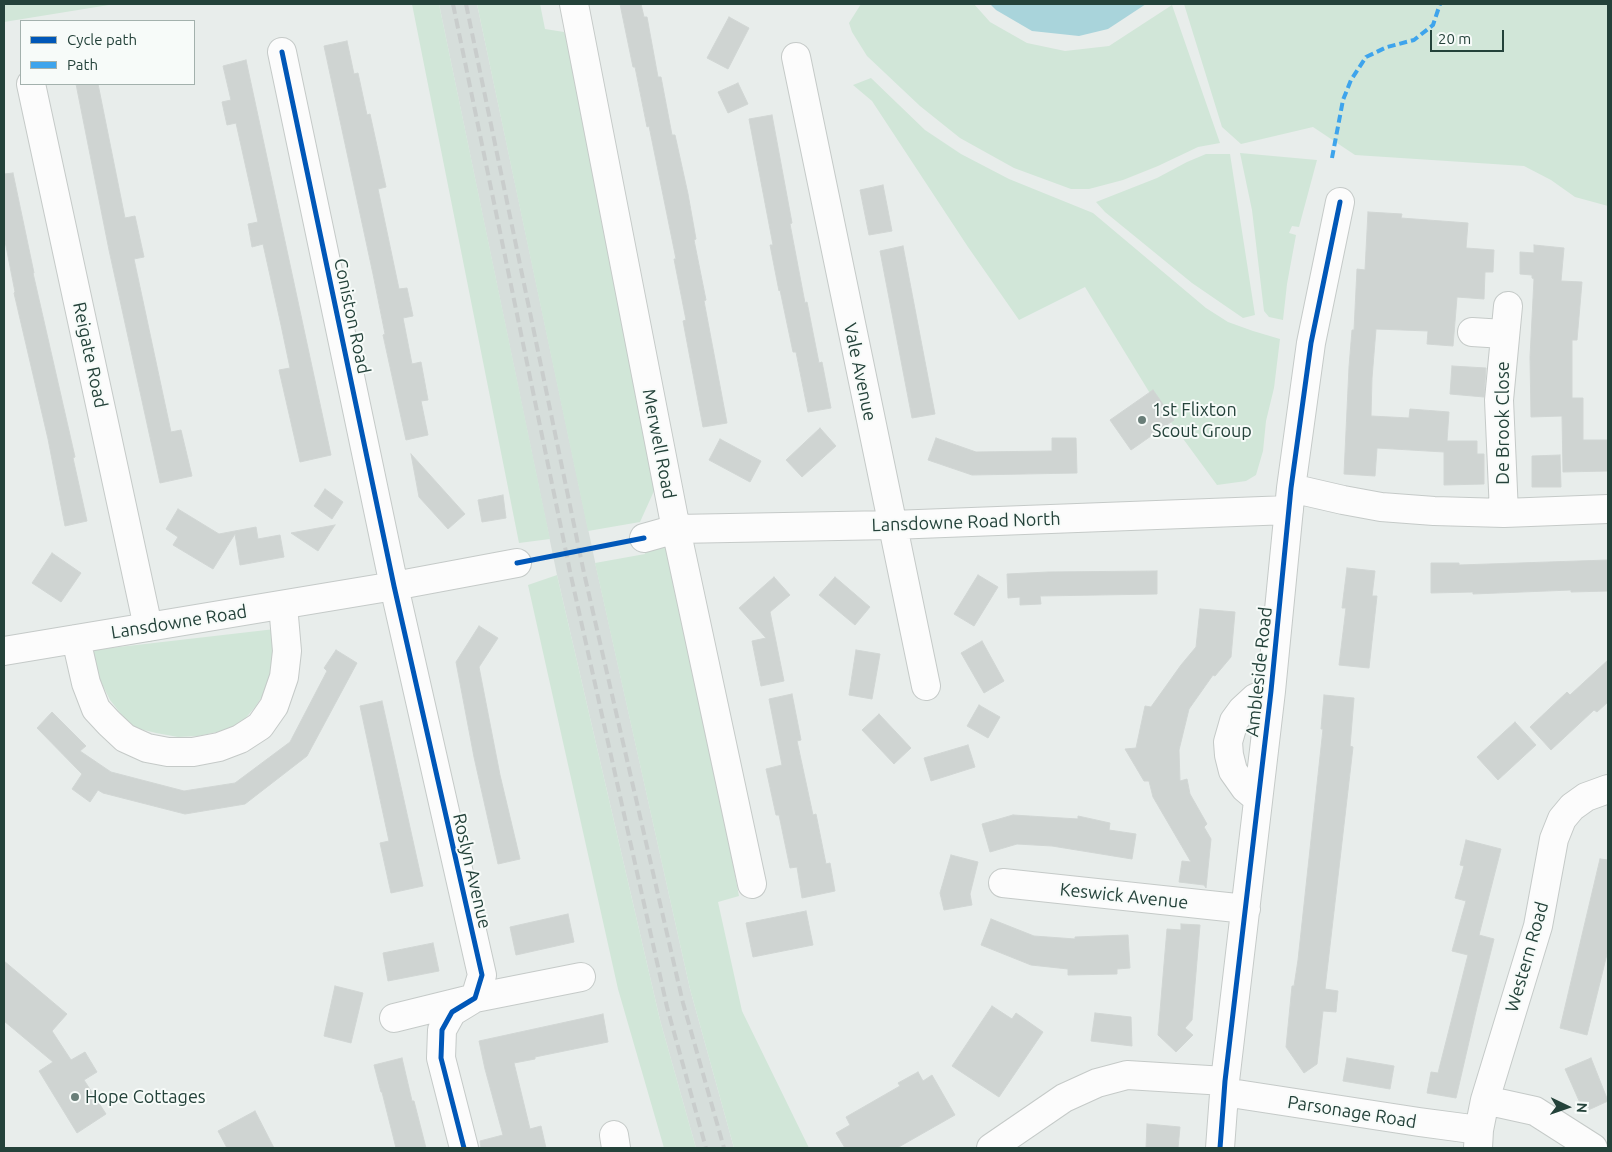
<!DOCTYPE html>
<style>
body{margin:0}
#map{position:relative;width:1612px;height:1152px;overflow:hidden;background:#e8edeb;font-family:Ubuntu,sans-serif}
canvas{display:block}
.frame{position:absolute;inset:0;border:5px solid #24423a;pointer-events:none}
.legend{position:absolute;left:20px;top:20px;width:175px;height:65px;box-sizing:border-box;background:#f7fbf9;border:1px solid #a3b1ad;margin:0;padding:6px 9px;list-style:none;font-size:15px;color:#24423a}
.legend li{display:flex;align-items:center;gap:10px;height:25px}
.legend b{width:25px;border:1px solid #a3b1ad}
.north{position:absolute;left:1542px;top:1082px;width:50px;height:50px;-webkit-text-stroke:4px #f7fbf9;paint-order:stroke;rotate:93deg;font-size:14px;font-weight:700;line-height:20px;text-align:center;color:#24423a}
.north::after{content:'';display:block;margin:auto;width:18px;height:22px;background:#24423a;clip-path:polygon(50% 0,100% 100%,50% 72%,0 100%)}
.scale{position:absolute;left:1430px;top:30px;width:74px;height:22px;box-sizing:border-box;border:2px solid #24423a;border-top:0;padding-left:6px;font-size:15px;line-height:18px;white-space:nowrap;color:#24423a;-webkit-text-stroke:4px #f7fbf9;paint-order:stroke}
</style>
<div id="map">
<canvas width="1612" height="1152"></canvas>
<div class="frame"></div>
<ul class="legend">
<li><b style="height:6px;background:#0057b8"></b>Cycle path</li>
<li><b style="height:6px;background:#3ea4ec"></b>Path</li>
</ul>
<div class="north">N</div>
<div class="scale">20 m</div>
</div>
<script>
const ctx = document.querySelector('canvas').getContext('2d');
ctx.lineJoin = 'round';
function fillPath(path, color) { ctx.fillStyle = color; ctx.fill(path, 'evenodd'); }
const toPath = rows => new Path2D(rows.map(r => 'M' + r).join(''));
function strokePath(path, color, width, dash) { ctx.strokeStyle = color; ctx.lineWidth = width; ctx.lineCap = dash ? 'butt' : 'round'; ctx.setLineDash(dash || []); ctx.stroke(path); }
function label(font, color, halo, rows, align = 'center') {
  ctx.font = font + ' Ubuntu,sans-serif'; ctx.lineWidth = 4; ctx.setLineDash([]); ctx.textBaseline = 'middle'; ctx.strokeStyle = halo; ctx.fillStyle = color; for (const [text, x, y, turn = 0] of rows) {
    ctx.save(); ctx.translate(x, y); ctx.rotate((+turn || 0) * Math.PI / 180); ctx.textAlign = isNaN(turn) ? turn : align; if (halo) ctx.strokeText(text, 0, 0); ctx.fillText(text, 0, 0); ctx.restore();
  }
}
const built = toPath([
 [439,4,477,4,597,571,690,989,734,1148,696,1148,660,1020,557,575]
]);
const green = toPath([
 [4,4,115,4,4,22],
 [412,4,439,4,550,539,519,543],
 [477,4,540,4,545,29,564,32,568,40,654,475,654,491,640,522,588,531],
 [861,4,974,4,990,22,1027,43,1065,51,1109,46,1172,5,1220,143,1198,147,1158,166,1123,180,1089,189,1071,189,1014,168,960,138,920,106,867,56,852,32,849,23],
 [1184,4,1608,4,1608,206,1575,197,1551,180,1524,166,1355,155,1313,127,1241,144,1222,127],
 [871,78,925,130,961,154,1009,179,1093,213,1206,308,1228,322,1253,331,1280,339,1274,388,1266,421,1263,451,1256,475,1246,481,1217,485,1151,395,1085,287,1019,320,968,247,872,101,853,85],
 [1240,153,1317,160,1299,227,1292,226,1289,233,1296,235,1287,284,1283,320,1269,317,1264,311,1252,210],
 [1206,154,1230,154,1255,315,1243,318,1192,283,1105,212,1096,202,1157,178,1187,162],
 [656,545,664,547,671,555,676,572,739,896,718,902,742,1011,809,1148,734,1148,690,989,595,563,645,554,643,547],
 [557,575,660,1020,696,1148,664,1148,618,989,528,585],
 [275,629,276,661,270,684,256,706,243,721,227,730,198,736,178,737,156,733,136,728,125,719,110,700,100,680,93,650]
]);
const water = toPath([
 [990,4,1146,4,1108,29,1079,36,1032,31,996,10]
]);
const building = toPath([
 [620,4,641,4,644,17,647,17,658,77,661,77,672,135,675,135,688,194,696,239,694,240,706,300,704,301,727,423,703,427,683,321,686,320,674,259,676,259,649,126,647,127,635,67,633,67,620,4],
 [729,17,749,28,728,69,707,58,729,17],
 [347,41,354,74,358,73,367,115,370,114,386,187,378,189,399,289,407,288,413,316,403,318,412,364,421,362,428,400,421,401,428,435,406,440,383,335,385,334,373,274,324,46,347,41],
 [246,60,331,455,300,462,279,370,290,368,281,325,263,244,252,247,248,224,258,222,236,123,227,125,222,102,231,100,223,66,246,60],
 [738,83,748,104,728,113,718,92,738,83],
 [76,84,98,84,125,218,135,216,144,257,134,259,171,432,181,430,192,476,160,483,109,250,76,84],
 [772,115,792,223,790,224,805,303,807,302,819,363,822,362,831,408,808,412,796,352,793,352,780,290,779,291,770,245,773,245,749,119,772,115],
 [13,173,34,273,33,273,62,400,75,457,73,458,87,521,65,526,48,439,14,293,15,292,4,236,4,174,13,173],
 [883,185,892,231,869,235,860,190,883,185],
 [1368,212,1402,214,1401,218,1468,223,1466,248,1494,250,1493,272,1485,272,1484,299,1457,297,1453,346,1427,344,1428,331,1376,329,1372,378,1371,416,1409,418,1410,409,1449,412,1447,441,1477,441,1477,454,1484,454,1484,484,1444,485,1444,452,1377,448,1375,476,1344,474,1349,367,1352,330,1354,330,1357,269,1365,270,1368,212],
 [1534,245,1564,248,1561,281,1582,282,1577,340,1572,340,1572,398,1583,398,1583,440,1608,440,1608,471,1563,472,1562,416,1531,417,1530,357,1534,279,1532,278,1532,275,1520,274,1520,252,1534,253,1534,245],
 [903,246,935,414,912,418,880,251,903,246],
 [1452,366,1486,368,1484,397,1450,394,1452,366],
 [1153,390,1174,420,1131,450,1110,420,1153,390],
 [820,428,836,446,802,477,786,460,820,428],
 [936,438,976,452,1052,451,1052,438,1076,438,1077,473,972,475,928,460,936,438],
 [720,439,761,461,750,482,709,460,720,439],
 [411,454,465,514,448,529,419,497,411,454],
 [1560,455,1561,487,1532,487,1532,456,1560,455],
 [325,489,343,502,332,519,314,506,325,489],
 [503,495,506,518,482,522,478,500,503,495],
 [178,509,219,534,256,527,258,539,280,535,284,557,240,565,235,534,213,569,173,545,178,537,166,529,178,509],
 [335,525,318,551,291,533,335,525],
 [52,553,81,573,61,602,32,583,52,553],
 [1608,560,1608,591,1571,592,1571,590,1473,594,1473,592,1431,593,1431,563,1459,563,1459,565,1608,560],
 [1347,568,1375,571,1372,596,1377,596,1369,668,1339,665,1346,608,1342,608,1347,568],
 [1157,571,1157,594,1040,596,1041,604,1020,605,1020,597,1008,598,1007,574,1048,572,1157,571],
 [978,575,998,587,974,626,954,614,978,575],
 [774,577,790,595,770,612,784,681,761,686,752,641,766,638,739,608,774,577],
 [835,577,870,607,855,625,819,595,835,577],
 [1200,609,1235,612,1231,657,1215,676,1213,675,1189,709,1179,750,1180,781,1187,779,1190,794,1207,824,1204,827,1211,839,1206,888,1204,885,1179,882,1182,861,1191,862,1153,797,1149,781,1144,781,1125,749,1136,748,1145,706,1151,707,1181,665,1196,647,1200,609],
 [479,626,498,638,479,667,500,775,520,859,498,864,474,757,456,662,479,626],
 [982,641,1004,681,984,693,961,653,982,641],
 [336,650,357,663,307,756,245,804,185,814,103,793,98,790,90,802,72,789,82,774,37,728,52,712,86,746,80,751,111,772,184,791,235,783,290,742,327,671,324,668,336,650],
 [856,650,880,654,872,699,849,695,856,650],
 [1608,660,1608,702,1597,712,1594,710,1551,750,1530,727,1567,692,1570,695,1608,660],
 [792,694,801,740,797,741,813,815,816,814,826,864,830,863,835,891,802,898,797,867,790,868,779,815,776,815,766,769,782,765,769,699,792,694],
 [1324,695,1354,698,1350,746,1353,747,1325,989,1338,991,1336,1012,1323,1011,1317,1064,1304,1073,1286,1047,1292,986,1294,986,1298,960,1323,729,1321,729,1324,695],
 [382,701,423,886,391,893,380,843,389,841,360,706,382,701],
 [979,705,1000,717,988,738,967,726,979,705],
 [879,714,911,748,894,764,862,730,879,714],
 [1515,722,1536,745,1498,780,1477,757,1515,722],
 [968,745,975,767,931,781,924,758,968,745],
 [1013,815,1078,819,1078,816,1110,823,1109,830,1136,834,1132,859,1052,846,1017,844,990,852,982,824,1013,815],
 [1466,840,1501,849,1479,935,1494,939,1477,1007,1456,1098,1427,1093,1431,1072,1438,1073,1468,955,1452,951,1466,901,1455,898,1464,866,1460,865,1466,840],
 [951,855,978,862,970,894,972,905,944,910,940,893,951,855],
 [1600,859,1608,860,1608,950,1587,1035,1560,1028,1600,859],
 [806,911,813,945,753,957,746,923,806,911],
 [568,914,574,942,516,955,510,927,568,914],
 [991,919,1034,936,1075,939,1075,937,1128,935,1130,968,1117,969,1117,974,1068,975,1068,969,1031,965,981,945,991,919],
 [1181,924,1200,925,1192,1020,1185,1028,1193,1035,1176,1052,1158,1035,1167,929,1181,930,1181,924],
 [433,943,439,971,388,981,383,953,433,943],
 [4,961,67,1014,52,1031,71,1060,85,1052,97,1072,84,1080,106,1114,77,1133,39,1071,53,1062,4,1021,4,961],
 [335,986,363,993,351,1043,324,1036,335,986],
 [992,1006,1012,1019,1016,1013,1043,1032,999,1097,952,1066,992,1006],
 [1095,1013,1131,1017,1132,1046,1091,1041,1095,1013],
 [603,1014,608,1042,535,1057,535,1059,514,1063,530,1129,541,1126,546,1148,481,1148,480,1141,503,1135,485,1069,479,1041,603,1014],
 [402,1058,412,1101,414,1101,426,1148,396,1148,382,1092,381,1092,374,1065,402,1058],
 [1347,1058,1394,1066,1390,1089,1343,1081,1347,1058],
 [1591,1058,1608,1101,1584,1112,1565,1069,1591,1058],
 [918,1072,923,1081,932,1075,955,1115,897,1148,845,1148,836,1133,850,1125,846,1117,900,1086,898,1083,918,1072],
 [255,1111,274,1148,227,1148,218,1131,255,1111],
 [1147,1124,1180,1127,1178,1148,1146,1148,1147,1124]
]);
const minor = toPath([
 [574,4,676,529,752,884],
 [282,52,394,586,482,975,475,998,452,1012,442,1030,441,1058,464,1148],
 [796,57,926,686],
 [31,84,148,627],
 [1472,332,1504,334],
 [1291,488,1343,500,1381,507,1434,511,1504,513,1608,509],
 [1504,513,1499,400,1508,306],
 [644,538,676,529,892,525,1289,510],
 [76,639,86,683,96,709,109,723,125,738,147,748,168,752,193,752,219,747,240,739,260,726,274,706,284,677,287,651,283,605],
 [4,651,394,586,517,563],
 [1258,799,1245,788,1233,771,1229,755,1228,742,1234,721,1242,710,1255,698,1271,691],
 [1003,883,1246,909],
 [394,1018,475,998,581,977],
 [1224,1092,1419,1122,1479,1130],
 [1485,1100,1535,1111,1593,1148],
 [614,1135,616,1148],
 [991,1148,1064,1098,1097,1083,1127,1075,1225,1081],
 [1220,1148,1225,1081,1271,691,1291,488,1311,343,1340,202],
 [1478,1148,1479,1130,1485,1100,1538,926,1554,839,1562,819,1572,807,1586,797,1608,789]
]);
const rail = toPath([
 [453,4,571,576,667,1007,706,1148],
 [466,4,584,573,683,1003,724,1148]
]);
const quiet = toPath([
 [1332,158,1343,100,1351,80,1366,57,1387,47,1414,40,1433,25,1440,4]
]);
const cycleway = toPath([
 [282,52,394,586,482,975,475,998,452,1012,442,1030,441,1058,464,1148],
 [517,563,644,538],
 [1220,1148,1225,1081,1271,691,1291,488,1311,343,1340,202]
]);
const markers = [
 [1142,420,5,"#697e78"],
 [75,1097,5,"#697e78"]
];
const streetNames = [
 ["Coniston Road",352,316,78],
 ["Reigate Road",90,355,78],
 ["Vale Avenue",860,372,78],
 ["De Brook Close",1503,423,-90],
 ["Merwell Road",659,444,79],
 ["Lansdowne Road North",966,522,-2],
 ["Lansdowne Road",179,622,-9],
 ["Ambleside Road",1259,672,-84],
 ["Roslyn Avenue",472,871,77],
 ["Keswick Avenue",1124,896,6],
 ["Western Road",1527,957,-74],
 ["Parsonage Road",1352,1112,9]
];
const poiNames = [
 ["1st Flixton",1152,410],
 ["Scout Group",1152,431],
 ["Hope Cottages",85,1097]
];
fillPath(built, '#d6dedb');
fillPath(green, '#d1e6d8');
fillPath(water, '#a9d4db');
fillPath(building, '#cfd4d2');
strokePath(building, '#d1d6d4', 1);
strokePath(minor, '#c5cac8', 30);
strokePath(minor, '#fcfcfc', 28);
strokePath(rail, '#c9cdcc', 4, [10, 5]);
strokePath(quiet, '#3ea4ec', 4, [8, 4]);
strokePath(cycleway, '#0057b8', 5);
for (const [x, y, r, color] of markers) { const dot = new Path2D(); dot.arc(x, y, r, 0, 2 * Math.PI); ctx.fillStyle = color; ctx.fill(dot); strokePath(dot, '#f7fbf9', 2); }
label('18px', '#24423a', '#f7fbf9', streetNames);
label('18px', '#24423a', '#f7fbf9', poiNames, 'left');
</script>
